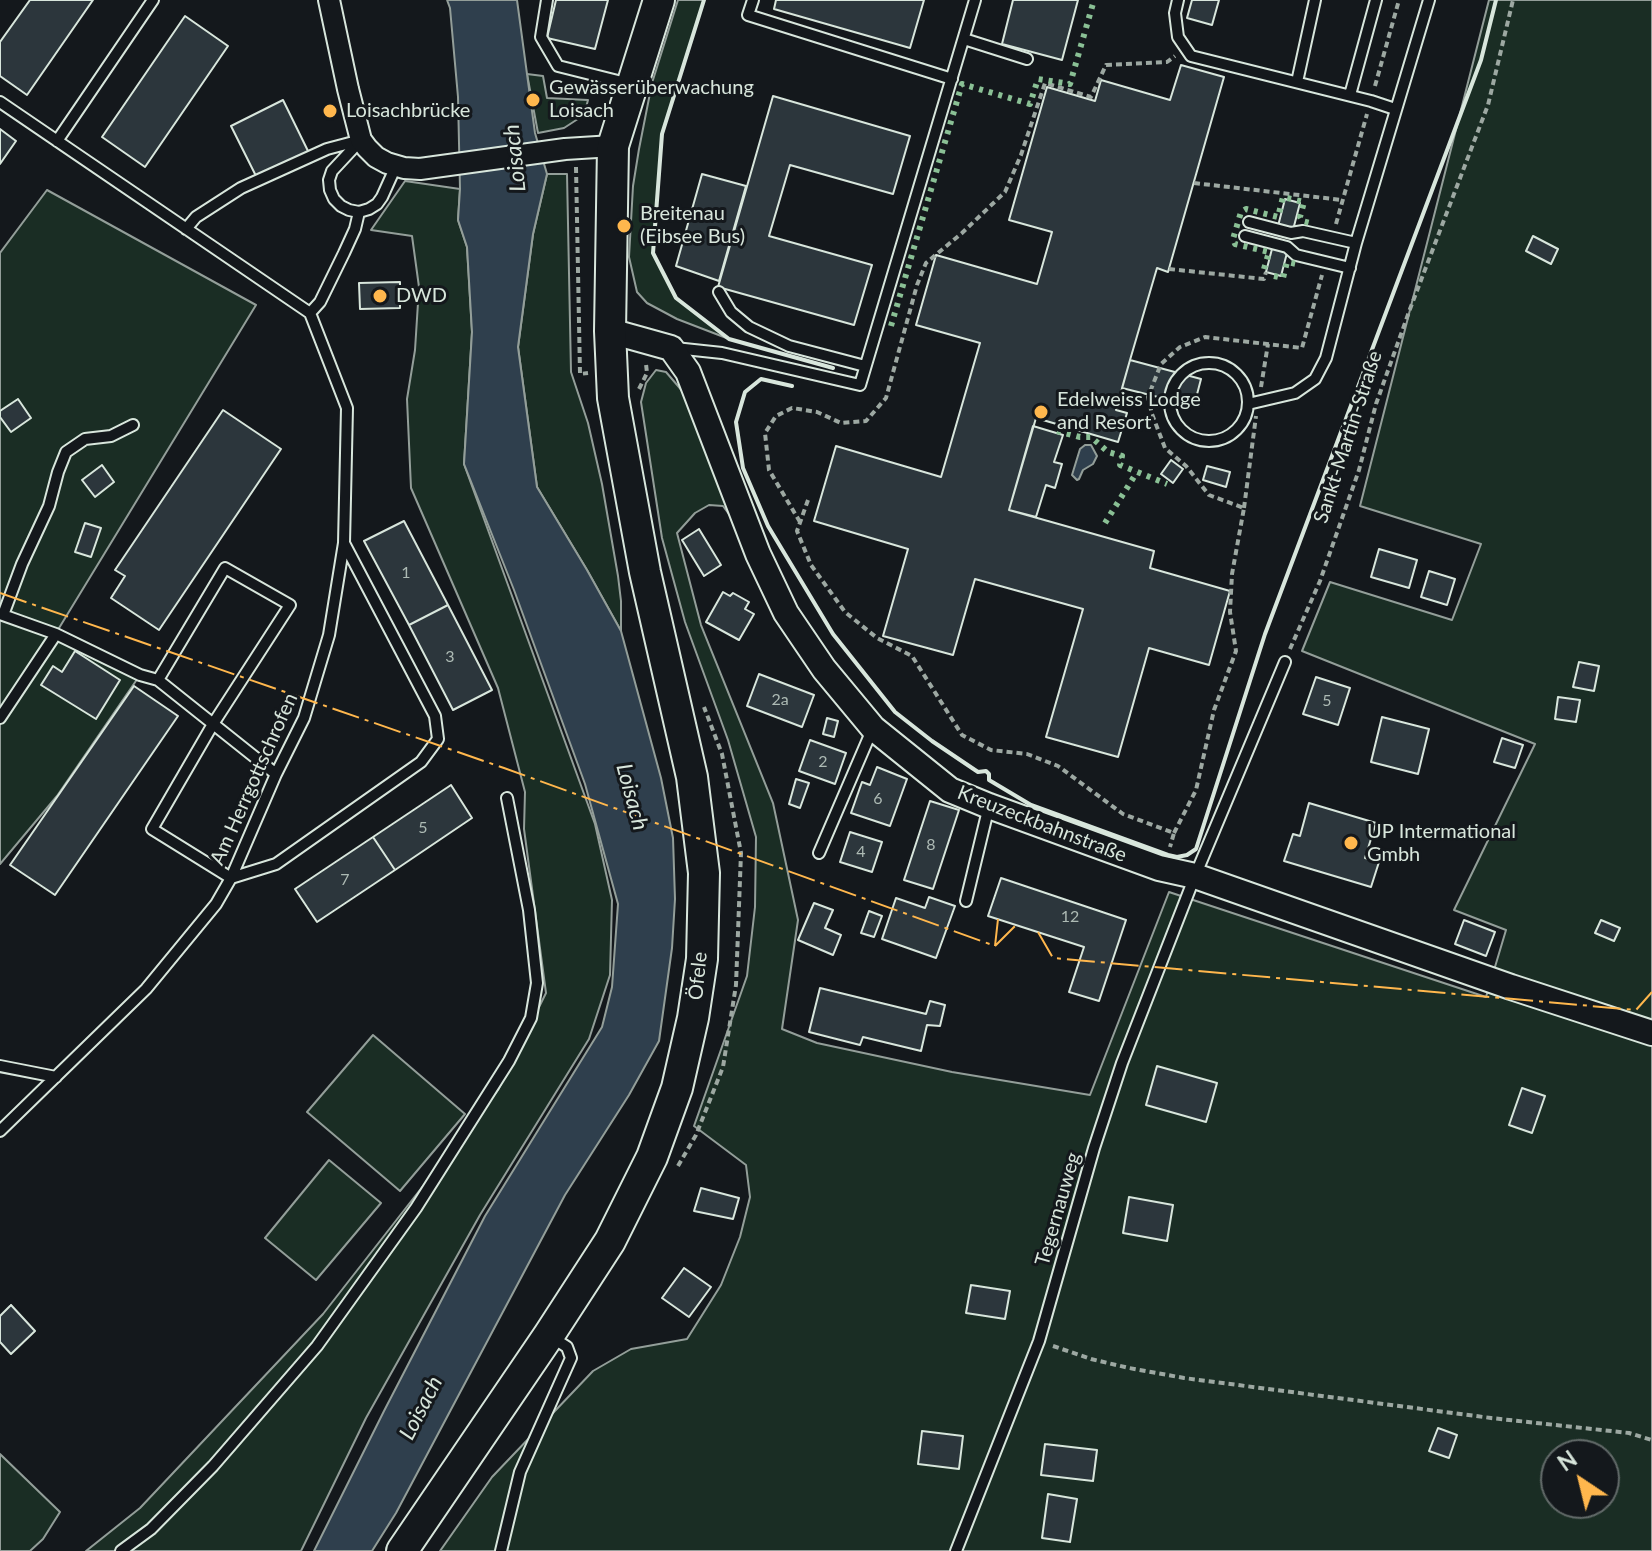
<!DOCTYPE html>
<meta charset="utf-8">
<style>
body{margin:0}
#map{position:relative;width:1652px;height:1551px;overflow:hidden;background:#14181c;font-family:Lato,sans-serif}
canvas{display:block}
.north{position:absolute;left:1540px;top:1439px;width:80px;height:80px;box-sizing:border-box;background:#14181c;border:2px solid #626a69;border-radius:50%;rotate:325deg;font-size:22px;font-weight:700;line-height:32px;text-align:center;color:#d8e6dc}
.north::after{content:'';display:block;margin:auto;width:28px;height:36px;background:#ffb74d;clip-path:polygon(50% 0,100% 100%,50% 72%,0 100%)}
</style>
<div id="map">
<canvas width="1652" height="1551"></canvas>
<div class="north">N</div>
</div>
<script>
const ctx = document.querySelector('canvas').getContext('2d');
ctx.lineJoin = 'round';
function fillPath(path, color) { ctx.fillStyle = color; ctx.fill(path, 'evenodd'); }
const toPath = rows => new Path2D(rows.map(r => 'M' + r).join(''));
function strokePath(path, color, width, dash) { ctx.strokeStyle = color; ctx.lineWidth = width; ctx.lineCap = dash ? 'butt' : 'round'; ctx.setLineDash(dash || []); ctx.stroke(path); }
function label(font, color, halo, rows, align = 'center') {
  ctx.font = font + ' Lato,sans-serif'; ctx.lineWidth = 6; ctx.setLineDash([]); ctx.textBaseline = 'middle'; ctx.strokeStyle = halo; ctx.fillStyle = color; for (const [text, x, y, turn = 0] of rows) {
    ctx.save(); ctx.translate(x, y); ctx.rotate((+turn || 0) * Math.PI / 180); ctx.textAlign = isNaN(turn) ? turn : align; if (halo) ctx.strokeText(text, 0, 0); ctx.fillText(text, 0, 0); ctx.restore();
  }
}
const green = toPath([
 [678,0,704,0,662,134,653,253,676,298,729,339,677,319,647,303,637,292,629,257,633,186,639,149,652,83,678,0],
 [1489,0,1652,0,1652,1551,440,1551,492,1477,593,1371,631,1349,687,1339,721,1285,740,1237,750,1197,746,1165,694,1126,747,976,755,907,756,837,728,740,685,622,662,538,641,402,646,383,656,370,666,372,708,421,758,554,723,506,709,505,695,513,677,533,701,625,773,803,798,920,782,1029,817,1043,952,1072,1090,1095,1169,892,1486,997,1506,930,1454,910,1535,744,1302,651,1330,582,1452,620,1481,544,1360,506,1489,0],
 [1556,1455,1604,1455,1604,1503,1556,1503,1556,1455],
 [527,74,543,76,547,98,588,100,584,115,564,128,538,133,527,74],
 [547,174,567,174,571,372,588,423,602,484,618,576,621,601,621,631,587,570,537,487,518,347,533,234,547,174],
 [405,181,460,189,458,220,467,247,472,332,464,464,595,824,612,900,610,975,589,1039,480,1215,366,1418,301,1551,86,1551,140,1508,323,1314,498,1090,546,993,524,829,525,792,498,688,411,488,407,399,415,350,419,287,412,236,371,230,405,181],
 [47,190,256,305,56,633,140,675,57,796,0,864,0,253,47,190],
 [373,1035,465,1114,400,1191,307,1112,373,1035],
 [329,1160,381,1203,316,1280,265,1238,329,1160],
 [0,1454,60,1512,43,1539,30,1551,0,1551,0,1454]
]);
const water = toPath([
 [447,0,517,0,535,133,547,174,533,234,518,347,537,487,587,570,621,631,661,778,673,838,675,899,672,948,659,1041,629,1095,565,1195,396,1513,372,1551,314,1551,384,1411,485,1216,602,1027,612,987,618,904,585,784,514,590,464,464,472,332,467,247,458,220,460,189,458,97,450,8,447,0],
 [1085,445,1091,445,1097,456,1093,464,1083,470,1079,479,1077,480,1072,475,1080,449,1085,445]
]);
const building = toPath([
 [30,0,93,0,27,95,0,76,0,42,30,0],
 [556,0,608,0,595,49,547,38,556,0],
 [776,0,924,0,910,48,774,9,776,0],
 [1013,0,1078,0,1062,60,1002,44,1013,0],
 [1192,0,1219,0,1212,25,1187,18,1192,0],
 [185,16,228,46,145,167,102,137,185,16],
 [1181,65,1224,77,1168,272,1157,268,1130,360,1116,410,1127,413,1118,442,1036,418,1009,510,1154,551,1150,568,1230,591,1209,665,1149,648,1118,757,1046,737,1083,609,975,579,953,655,883,636,908,549,814,521,836,446,941,477,980,343,916,325,936,255,1037,284,1052,232,1009,220,1047,87,1095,101,1101,80,1170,100,1181,65],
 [773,96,910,136,893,194,790,165,769,236,872,265,854,325,718,287,773,96],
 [283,100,309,153,257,178,231,126,283,100],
 [0,129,16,141,0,164,0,129],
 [702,174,746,186,719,281,676,266,702,174],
 [1285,199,1300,203,1293,230,1278,226,1285,199],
 [1533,236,1558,249,1551,264,1526,251,1533,236],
 [1273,245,1288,249,1281,276,1266,272,1273,245],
 [400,282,400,308,360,309,359,283,400,282],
 [1130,360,1201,379,1194,406,1122,388,1130,360],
 [18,399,31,418,11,432,0,417,0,411,18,399],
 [223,410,281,449,159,630,111,598,125,576,115,570,223,410],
 [1033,426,1063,435,1054,462,1062,464,1055,488,1046,485,1036,517,1009,510,1033,426],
 [1171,460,1183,469,1173,483,1161,474,1171,460],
 [102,465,114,482,95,497,82,480,102,465],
 [1207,466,1230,472,1226,487,1203,480,1207,466],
 [404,521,448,605,409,625,364,541,404,521],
 [85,523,101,528,91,557,75,552,85,523],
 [699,529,721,565,704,576,682,540,699,529],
 [1379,549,1417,560,1409,588,1371,577,1379,549],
 [1429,571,1455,579,1447,605,1421,597,1429,571],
 [723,592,730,596,733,593,749,602,745,609,754,614,739,640,706,622,723,592],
 [448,605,492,690,453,710,409,625,448,605],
 [75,651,120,680,96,719,41,685,53,666,62,672,75,651],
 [1579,662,1599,666,1594,691,1573,687,1579,662],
 [759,674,814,695,802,727,747,706,759,674],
 [1316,677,1350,688,1338,725,1303,714,1316,677],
 [134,686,178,716,55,895,10,865,134,686],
 [1558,697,1580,700,1576,722,1555,719,1558,697],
 [1382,717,1429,729,1418,774,1371,762,1382,717],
 [827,718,838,721,834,737,823,734,827,718],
 [1502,738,1523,745,1515,768,1494,762,1502,738],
 [810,740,846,753,835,784,799,771,810,740],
 [877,767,907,779,890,826,851,813,862,782,870,785,877,767],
 [796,779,809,783,800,808,789,804,796,779],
 [451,785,472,818,395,870,373,837,451,785],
 [930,801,959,810,933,889,904,880,930,801],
 [1309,803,1376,823,1365,858,1379,862,1371,887,1284,861,1293,834,1300,836,1309,803],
 [850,832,882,842,872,872,840,862,850,832],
 [373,837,395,870,317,922,295,889,373,837],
 [1001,878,1126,920,1099,1001,1069,992,1084,947,988,916,1001,878],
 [929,897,955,906,936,958,882,939,896,898,925,908,929,897],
 [814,903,833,910,825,928,841,935,833,955,798,940,814,903],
 [869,911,882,916,874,937,861,933,869,911],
 [1464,920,1495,932,1486,956,1455,944,1464,920],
 [1601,920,1620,928,1614,941,1595,933,1601,920],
 [820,988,926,1014,930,1001,945,1005,940,1026,927,1025,921,1051,863,1037,860,1045,809,1032,820,988],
 [1157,1066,1217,1083,1206,1122,1146,1105,1157,1066],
 [1522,1088,1545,1096,1532,1133,1509,1125,1522,1088],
 [701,1188,739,1198,733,1219,694,1211,701,1188],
 [1129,1197,1173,1205,1167,1241,1123,1233,1129,1197],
 [684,1268,711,1287,689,1317,662,1298,684,1268],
 [971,1285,1010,1291,1005,1319,966,1313,971,1285],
 [11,1305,35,1331,11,1354,0,1342,0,1316,11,1305],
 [1438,1428,1457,1435,1449,1458,1429,1451,1438,1428],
 [922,1431,963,1436,959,1469,918,1464,922,1431],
 [1045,1444,1097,1450,1093,1481,1041,1475,1045,1444],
 [1048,1494,1077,1499,1070,1542,1042,1538,1048,1494]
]);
const path = toPath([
 [1375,86,1399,0],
 [576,167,580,374,588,373],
 [1194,183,1342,200],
 [1336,224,1367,114],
 [1169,269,1264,279,1266,272],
 [1261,387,1268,344],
 [639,389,647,373,646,364],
 [808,500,797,531,811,565,845,612,877,638,912,656,962,735,991,750,1027,754,1058,766,1123,814,1174,833,1170,847],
 [1244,508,1256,416],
 [800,522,769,470,765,433,776,416,792,408,817,412,841,423,866,421,886,398,917,285,926,263,962,233,1005,192,1021,155,1045,83,1091,97,1106,65,1167,62,1175,56],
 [1290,649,1320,581,1359,470,1376,404,1410,309,1488,105,1513,0],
 [1174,833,1196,790,1214,710,1236,651,1230,612,1232,574,1244,508,1209,495,1186,466,1165,448,1152,414,1148,397,1161,364,1180,347,1205,337,1302,348,1322,275],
 [678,1166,696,1135,723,1067,736,985,741,853,722,754,704,707],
 [1053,1346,1091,1359,1129,1368,1184,1378,1491,1418,1629,1433,1652,1440]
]);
const service = toPath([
 [547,0,541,37,558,66,630,84],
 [753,0,748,15,952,79],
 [1178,0,1175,13,1178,37,1191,56,1371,101,1395,109],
 [964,39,1027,59],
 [1297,82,1315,0],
 [1350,95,1376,0],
 [0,102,310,313],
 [57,141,153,0],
 [360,141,332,171,329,180,330,190,334,199,341,206,349,210,359,212,369,209,377,204,382,197,396,166],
 [1249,222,1291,233,1303,231,1356,243],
 [186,229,196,217,241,188,327,149,361,140],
 [1245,236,1287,247,1296,255,1350,268],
 [719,292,731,312,749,327,789,346,865,366],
 [310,313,320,302,344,253,355,229,359,212],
 [675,348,722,353,860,385,975,0],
 '1170 402a39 39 0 1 1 78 0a39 39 0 1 1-78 0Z',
 [1248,404,1295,393,1315,379,1326,358,1356,243,1429,0],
 [0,614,56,634,140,675,158,680,276,774],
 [3,615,22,564,49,506,58,472,66,452,85,439,111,436,133,425],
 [158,680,225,568,290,605,213,724,152,829,231,878,276,864,421,762,438,739,435,716,344,543],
 [0,718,56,634],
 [819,853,872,730],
 [966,901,989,806],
 [0,1066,56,1077],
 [0,1131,146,989,216,904,231,878,276,774,304,718,329,635,344,543,347,408,310,313],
 [121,1551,151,1529,213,1466,317,1346,416,1208,509,1061,531,1018,537,983,529,910,507,798],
 [501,1551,520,1472,571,1358,567,1347,550,1336],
 [956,1551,1039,1341,1094,1148,1122,1063,1195,876,1285,662]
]);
const minor = toPath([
 [329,0,348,89,361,140,367,148,376,157,387,163,404,168,420,169,565,149,613,146]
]);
const tertiary = toPath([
 [610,331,671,348,688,372,758,554,786,613,824,669,873,728,950,790,989,806,1159,868,1195,876,1511,987,1652,1033]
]);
const primary = toPath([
 [402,1551,549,1335,610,1241,652,1157,677,1088,693,1018,702,959,704,873,692,777,645,572,613,398,610,331,613,146,659,0]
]);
const hedge = toPath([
 [1264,269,1269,252,1235,244,1233,239,1241,212,1246,209,1278,217,1283,197,1304,202,1300,217,1302,221,1310,223],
 [1274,276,1283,278,1287,262,1301,265],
 [891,326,962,84,1030,104,1038,79,1070,84,1094,0],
 [1057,431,1080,437,1091,437,1108,452,1122,456,1120,465,1167,484],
 [1105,523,1137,472]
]);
const wall = toPath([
 [704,0,662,134,653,253,676,298,729,339,833,368],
 [792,386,761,379,745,392,736,422,743,468,768,526,833,634,895,712,932,741,978,772,986,771,989,774,989,780,1031,805,1168,855,1177,857,1187,855,1196,849,1265,634,1481,60,1496,0]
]);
const power = toPath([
 [0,593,504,768,995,946],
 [1038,932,1053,958,1636,1010,1652,992],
 [995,946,1016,925],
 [995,946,998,919]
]);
const markers = [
 [533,100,8,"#ffb74d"],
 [330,111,8,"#ffb74d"],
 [624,226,8,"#ffb74d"],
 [380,296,8,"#ffb74d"],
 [1041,412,8,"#ffb74d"],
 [1351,843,8,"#ffb74d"]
];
const numberNames = [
 ["1",406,573],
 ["3",450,657],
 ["2a",780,700],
 ["5",1327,701],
 ["2",823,762],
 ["6",878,799],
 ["5",423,828],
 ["8",931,845],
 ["4",861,852],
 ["7",345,880],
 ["12",1070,917]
];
const poiNames = [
 ["Gewässerüberwachung",549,88],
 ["Loisach",549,111],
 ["Loisachbrücke",346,111],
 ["Breitenau",640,214],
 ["(Eibsee Bus)",640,237],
 ["DWD",396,296],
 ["Edelweiss Lodge",1057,400],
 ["and Resort",1057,423],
 ["UP Intermational",1367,832],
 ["Gmbh",1367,855]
];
const streetNames = [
 ["Sankt-Martin-Straße",1348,437,-72],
 ["Am Herrgottschrofen",254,779,-66],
 ["Kreuzeckbahnstraße",1042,824,21],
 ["Öfele",698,976,-84],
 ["Tegernauweg",1058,1209,-74]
];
const waterNames = [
 ["Loisach",515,158,-96],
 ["Loisach",632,797,75],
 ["Loisach",421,1408,-63]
];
fillPath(green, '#1a2d24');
strokePath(green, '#939e99', 2);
fillPath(water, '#2f3f4d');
strokePath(water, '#939e99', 2);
fillPath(building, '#2c363c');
strokePath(building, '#d8e6dc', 2);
strokePath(service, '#d8e6dc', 14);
strokePath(minor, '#d8e6dc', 24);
strokePath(tertiary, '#d8e6dc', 28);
strokePath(primary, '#d8e6dc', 34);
strokePath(path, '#9da8a2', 4, [6, 4]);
strokePath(service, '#14181c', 10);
strokePath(minor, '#14181c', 20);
strokePath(tertiary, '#14181c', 24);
strokePath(primary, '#14181c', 30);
strokePath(hedge, '#8ac095', 6, [4, 6]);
strokePath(wall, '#d8e6dc', 4);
strokePath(power, '#ffb74d', 2, [28, 6, 4, 6]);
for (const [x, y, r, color] of markers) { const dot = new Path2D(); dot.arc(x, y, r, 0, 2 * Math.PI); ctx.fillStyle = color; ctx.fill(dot); strokePath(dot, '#14181c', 3); }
label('16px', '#adbab4', null, numberNames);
label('20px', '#d8e6dc', '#14181c', poiNames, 'left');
label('20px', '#d8e6dc', '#14181c', streetNames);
label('italic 22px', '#d8e6dc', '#14181c', waterNames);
</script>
